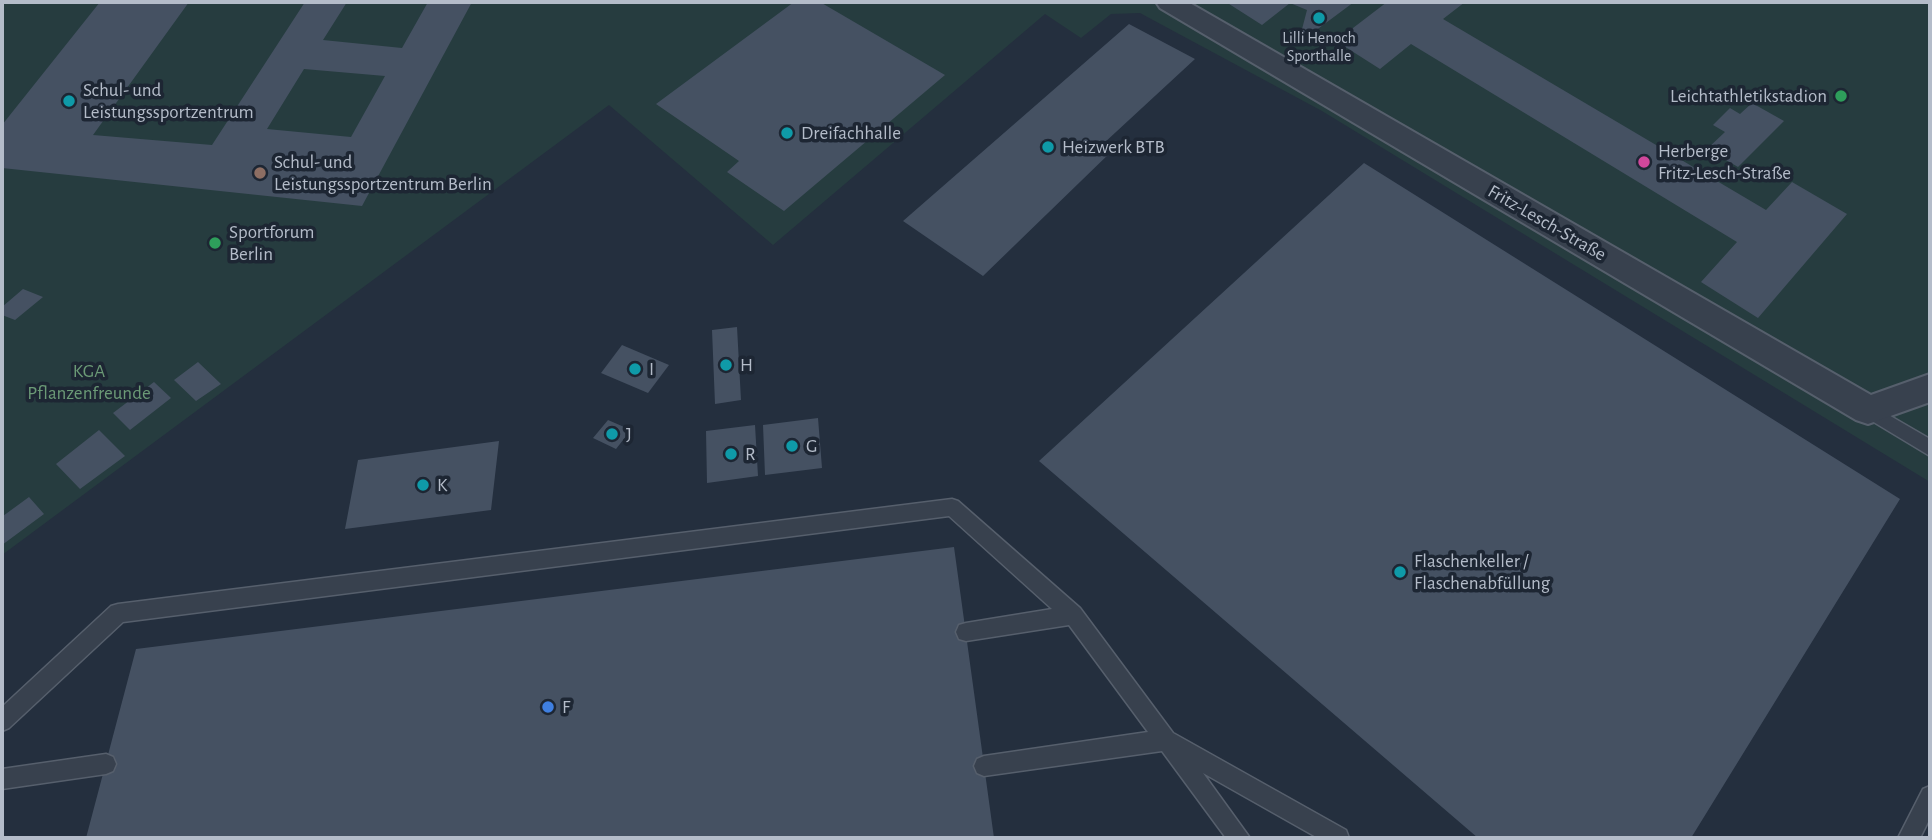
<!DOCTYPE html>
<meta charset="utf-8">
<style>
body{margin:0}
#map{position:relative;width:1932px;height:840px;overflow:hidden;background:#242f3e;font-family:"Alegreya Sans",sans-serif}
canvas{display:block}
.frame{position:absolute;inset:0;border:4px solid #b4bcc9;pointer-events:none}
</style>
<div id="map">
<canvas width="1932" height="840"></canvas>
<div class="frame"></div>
</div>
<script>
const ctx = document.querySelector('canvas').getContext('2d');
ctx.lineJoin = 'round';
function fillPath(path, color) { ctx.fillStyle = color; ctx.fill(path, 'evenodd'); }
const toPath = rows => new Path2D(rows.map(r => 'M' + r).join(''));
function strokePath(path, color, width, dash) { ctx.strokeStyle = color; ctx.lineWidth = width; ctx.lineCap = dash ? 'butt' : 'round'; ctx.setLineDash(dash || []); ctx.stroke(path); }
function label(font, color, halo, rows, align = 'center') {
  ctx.font = font + ' "Alegreya Sans",sans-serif'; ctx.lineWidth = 7; ctx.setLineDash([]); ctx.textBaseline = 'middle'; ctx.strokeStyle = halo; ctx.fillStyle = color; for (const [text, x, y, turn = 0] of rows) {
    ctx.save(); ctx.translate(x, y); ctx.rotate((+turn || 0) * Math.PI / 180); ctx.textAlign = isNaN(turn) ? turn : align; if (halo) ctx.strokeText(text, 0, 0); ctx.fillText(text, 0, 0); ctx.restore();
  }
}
const green = toPath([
 [2,2,1930,2,1930,482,1322,111,1140,13,1111,14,1081,38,1045,14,773,245,609,105,2,555]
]);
const building = toPath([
 [100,2,189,2,93,135,212,145,305,2,347,2,323,40,402,48,428,2,472,2,362,206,2,168,2,125],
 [304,69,385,76,351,137,267,129],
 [794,2,820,2,945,75,784,211,727,172,739,161,656,104],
 [1226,2,1354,2,1307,37,1301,33,1307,10,1290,3,1262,25],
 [1387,2,1465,2,1443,19,1766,210,1792,182,1847,214,1758,318,1701,282,1737,242,1411,44,1380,69,1336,41],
 [1129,24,1195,59,1103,144,1113,150,983,276,903,221],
 [1752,103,1784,121,1738,167,1707,149,1725,132,1713,125,1730,108,1740,114],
 [1364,163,1900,499,1691,838,1478,838,1039,461],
 [23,289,43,297,15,320,2,315,2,307],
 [737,327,741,400,715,404,712,330],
 [622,345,669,365,648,393,601,373],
 [198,362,221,384,196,401,174,380],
 [154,382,171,398,130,430,113,413],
 [818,418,822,468,765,475,763,425],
 [608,420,631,430,616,449,593,438],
 [755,425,758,476,707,483,706,431],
 [99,430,125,456,80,489,56,464],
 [499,441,491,510,345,529,358,460],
 [29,497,44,514,2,545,2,514,3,516],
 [954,547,994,838,86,838,136,649]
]);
const service = toPath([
 [1868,403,1930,439,1930,456,1862,415,1859,410,1862,405,1868,403],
 [952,499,958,501,1080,608,1173,733,1346,830,1349,838,1318,838,1203,773,1250,838,1226,838,1162,751,984,776,977,773,974,766,977,759,984,756,1148,732,1069,625,966,641,959,639,956,632,959,625,966,623,1052,609,949,516,123,622,9,728,2,731,2,707,111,606,118,604,952,499],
 [106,754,113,757,116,764,113,771,106,774,2,789,2,769,106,754],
 [1930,786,1930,818,1920,838,1898,838,1923,789,1930,786]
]);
const minor = toPath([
 [1156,2,1188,2,1871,395,1930,374,1930,402,1868,424,1856,420,1160,8,1156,2]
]);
const markers = [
 [1319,18,7,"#0f9aa8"],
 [1841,96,7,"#2e9e5b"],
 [69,101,7,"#0f9aa8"],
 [787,133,7,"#0f9aa8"],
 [1048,147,7,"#0f9aa8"],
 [1644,162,7,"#d1479c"],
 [260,173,7,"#8d6e63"],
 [215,243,7,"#2e9e5b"],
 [726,365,7,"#0f9aa8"],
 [635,369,7,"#0f9aa8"],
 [612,434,7,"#0f9aa8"],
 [792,446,7,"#0f9aa8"],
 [731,454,7,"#0f9aa8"],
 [423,485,7,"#0f9aa8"],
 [1400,572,7,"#0f9aa8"],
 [548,707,7,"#3f7fe0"]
];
const farPoinames = [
 ["Lilli Henoch",1319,38],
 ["Sporthalle",1319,56]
];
const poiNames = [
 ["Schul- und",83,90],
 ["Leistungssportzentrum",83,112],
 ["Leichtathletikstadion",1827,96,"right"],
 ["Dreifachhalle",801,133],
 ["Heizwerk BTB",1062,147],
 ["Herberge",1658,151],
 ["Fritz-Lesch-Straße",1658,173],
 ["Schul- und",274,162],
 ["Leistungssportzentrum Berlin",274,184],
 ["Sportforum",229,232],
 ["Berlin",229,254],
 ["H",740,365],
 ["I",649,369],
 ["J",626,434],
 ["G",806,446],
 ["R",745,454],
 ["K",437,485],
 ["Flaschenkeller /",1414,561],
 ["Flaschenabfüllung",1414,583],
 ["F",562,707]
];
const streetNames = [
 ["Fritz-Lesch-Straße",1547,223,30]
];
const parkNames = [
 ["KGA",89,371],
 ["Pflanzenfreunde",89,393]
];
fillPath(green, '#263c3f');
fillPath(building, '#455162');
strokePath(service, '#565f6c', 3);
strokePath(minor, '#565f6c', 4);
fillPath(service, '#38414e');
fillPath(minor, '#38414e');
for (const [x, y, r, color] of markers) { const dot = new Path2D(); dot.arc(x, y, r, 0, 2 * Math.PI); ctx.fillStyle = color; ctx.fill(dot); strokePath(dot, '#1d2633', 2.5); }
label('16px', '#b4bcc9', '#1d2633', farPoinames);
label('19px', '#b4bcc9', '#1d2633', poiNames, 'left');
label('19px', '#b4bcc9', '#1d2633', streetNames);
label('19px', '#6b9a76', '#1d2633', parkNames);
</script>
